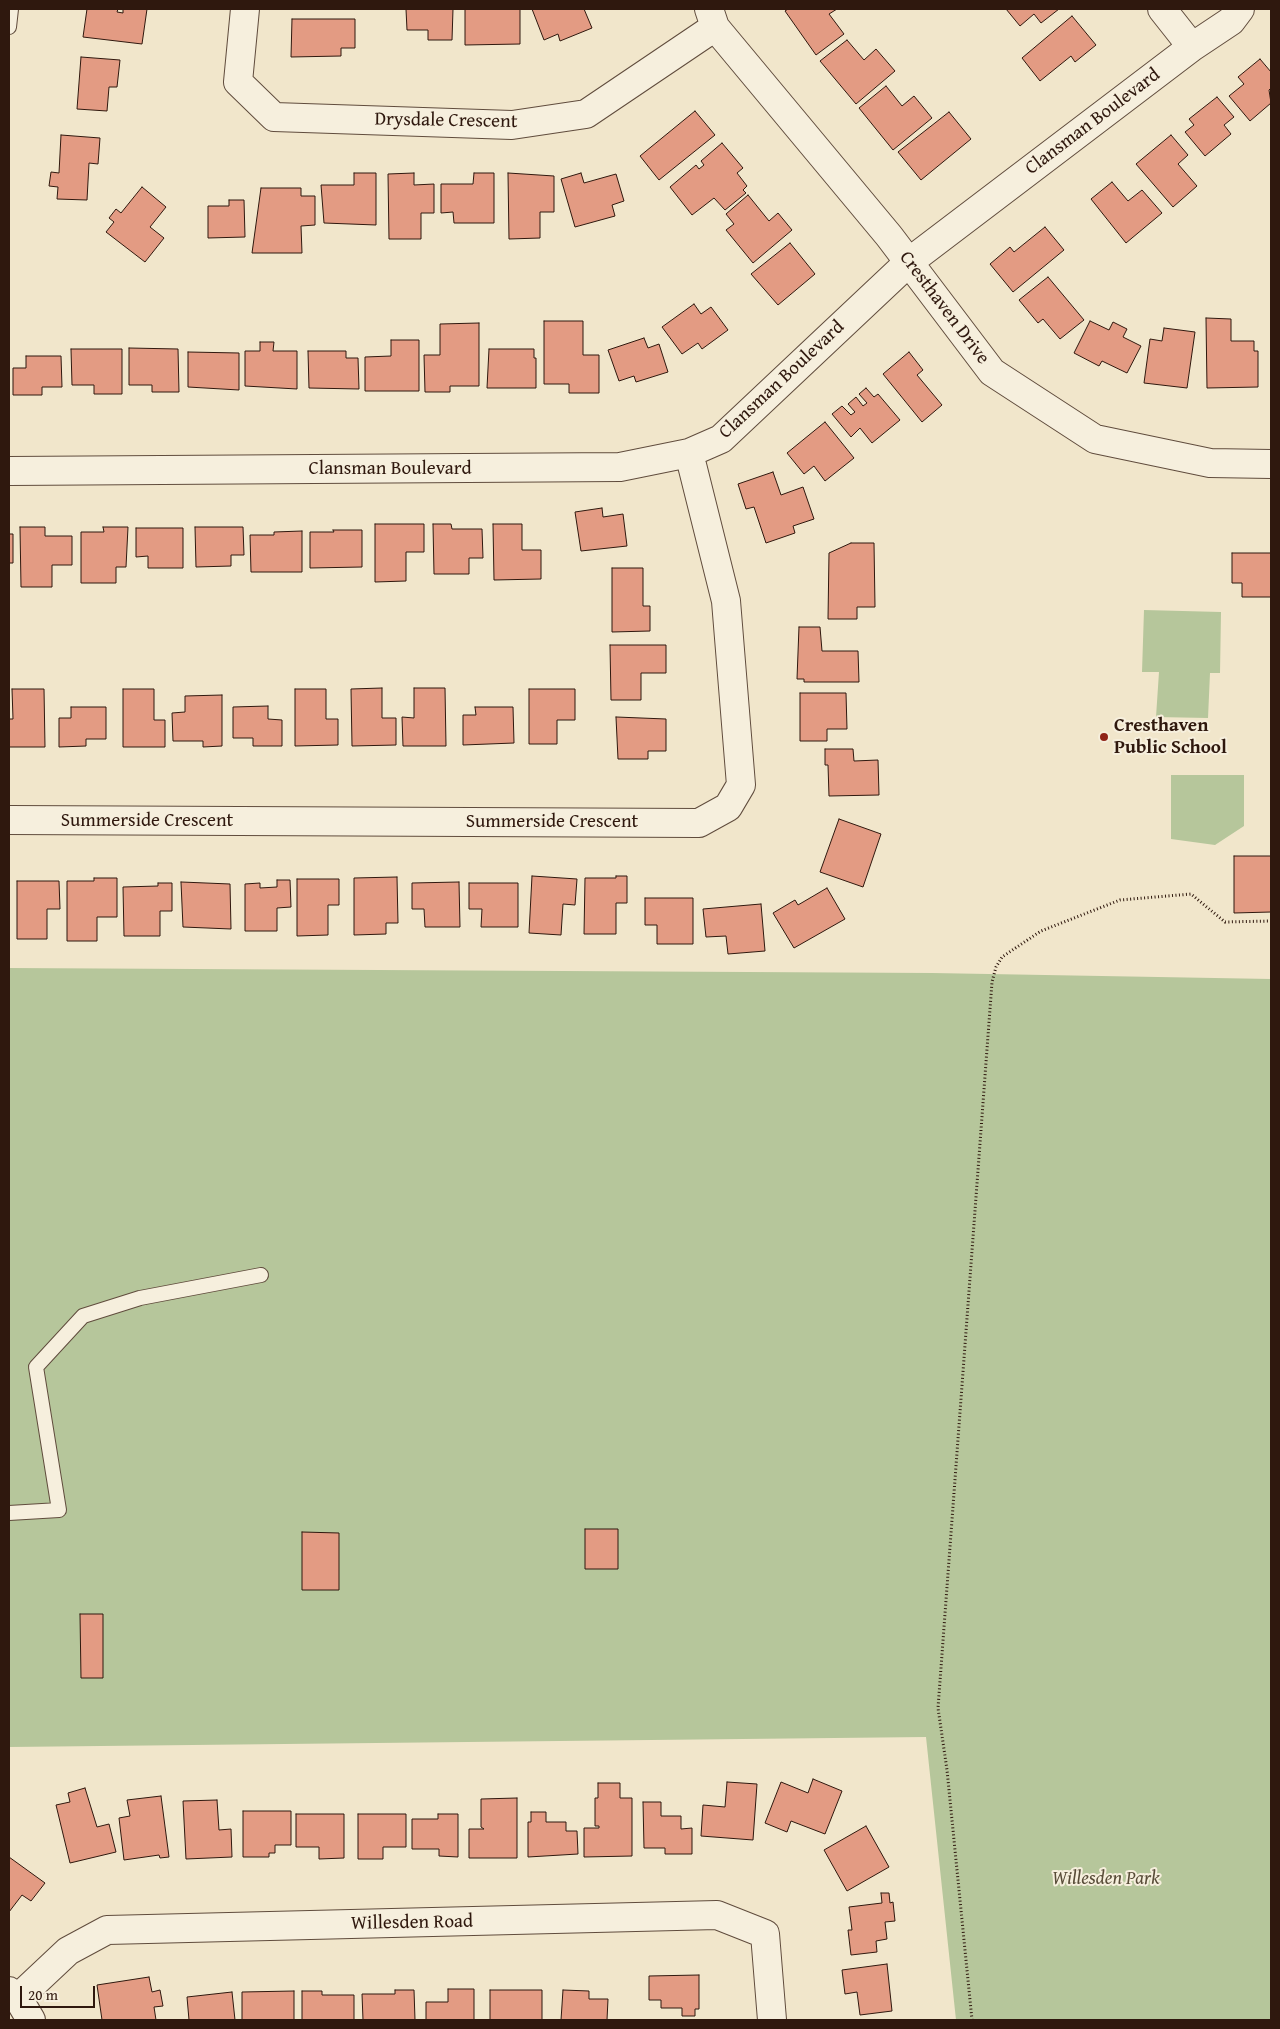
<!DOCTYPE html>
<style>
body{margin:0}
#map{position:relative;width:1280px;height:2029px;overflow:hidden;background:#f1e6cb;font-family:"Gentium Book Plus",serif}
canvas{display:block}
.frame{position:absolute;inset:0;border:10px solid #2f180e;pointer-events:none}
.scale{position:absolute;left:20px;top:1986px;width:75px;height:22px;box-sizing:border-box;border:2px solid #2f180e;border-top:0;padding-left:6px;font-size:15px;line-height:18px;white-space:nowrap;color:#2f180e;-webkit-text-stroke:4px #f6efdd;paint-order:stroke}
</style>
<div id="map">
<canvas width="1280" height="2029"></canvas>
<div class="frame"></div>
<div class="scale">20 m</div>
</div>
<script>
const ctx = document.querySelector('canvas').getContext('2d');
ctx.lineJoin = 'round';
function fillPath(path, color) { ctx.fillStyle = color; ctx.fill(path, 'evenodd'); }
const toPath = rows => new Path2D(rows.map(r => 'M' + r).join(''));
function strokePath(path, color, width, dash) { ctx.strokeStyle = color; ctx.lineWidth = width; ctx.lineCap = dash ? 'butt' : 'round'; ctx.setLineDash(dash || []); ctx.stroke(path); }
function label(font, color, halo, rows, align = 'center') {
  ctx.font = font + ' "Gentium Book Plus",serif'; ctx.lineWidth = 4; ctx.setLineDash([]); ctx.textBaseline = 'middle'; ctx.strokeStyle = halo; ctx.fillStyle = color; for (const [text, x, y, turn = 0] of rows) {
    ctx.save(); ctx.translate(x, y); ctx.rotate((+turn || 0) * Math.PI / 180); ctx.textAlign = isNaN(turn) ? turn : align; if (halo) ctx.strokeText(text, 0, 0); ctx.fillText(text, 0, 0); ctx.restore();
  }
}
const green = toPath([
 [1144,610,1221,612,1220,673,1210,673,1208,718,1156,717,1159,672,1142,672],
 [1171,775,1244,775,1244,826,1215,845,1171,839],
 [9,968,932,973,1271,979,1271,2020,956,2020,926,1737,9,1747]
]);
const building = toPath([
 [87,9,118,9,117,12,123,13,123,9,147,9,142,44,83,37,87,9],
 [406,9,453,9,452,40,428,40,428,30,407,30,406,9],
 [465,9,520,9,520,44,465,45,465,9],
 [532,9,584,9,592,28,560,41,558,34,544,40,532,9],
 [788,9,837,9,829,14,844,34,816,55,785,11,788,9],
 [1006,9,1059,9,1041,23,1034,14,1020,26,1006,9],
 [1072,16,1096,45,1075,62,1071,56,1040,81,1022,58,1072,16],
 [292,19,355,19,355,48,341,48,341,56,291,57,292,19],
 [847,40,864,60,876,49,895,71,856,104,820,61,847,40],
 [81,57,120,60,117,87,109,87,107,111,77,109,81,57],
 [1260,59,1271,72,1271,88,1269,90,1271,103,1250,121,1229,96,1244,84,1238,77,1260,59],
 [886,86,902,106,914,96,932,118,893,150,859,108,886,86],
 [1217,97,1234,117,1224,125,1231,134,1205,156,1185,132,1194,125,1189,119,1217,97],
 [695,111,715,135,659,180,640,156,695,111],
 [949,112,971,139,921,180,898,152,949,112],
 [61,135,100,138,98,164,89,163,87,200,57,199,58,187,49,186,51,172,59,173,61,135],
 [1171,135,1188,155,1178,164,1197,186,1173,207,1136,164,1171,135],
 [722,143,743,168,737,173,747,186,743,190,746,193,725,210,714,198,692,215,670,187,696,165,699,169,704,165,701,161,722,143],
 [354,173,376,173,376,225,324,223,321,185,354,185,354,173],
 [414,173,414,185,434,184,434,213,421,213,421,239,389,239,388,174,414,173],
 [474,173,494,173,494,223,454,223,453,212,441,213,441,184,473,184,474,173],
 [508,173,554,176,554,212,540,212,540,238,509,239,508,173],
 [581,173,584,183,616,174,624,201,612,205,615,216,575,227,561,179,581,173],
 [1112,182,1128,201,1142,190,1162,213,1126,243,1091,199,1112,182],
 [142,187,166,207,150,227,164,238,145,262,106,232,114,222,109,218,116,209,121,213,142,187],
 [261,188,301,188,301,196,315,196,315,225,301,226,302,253,252,253,261,188],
 [748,195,769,221,778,213,792,230,753,263,726,230,734,224,726,214,748,195],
 [229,200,244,200,245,237,208,238,208,206,229,206,229,200],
 [1045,227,1064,250,1013,292,990,264,1010,247,1014,252,1045,227],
 [790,243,815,274,778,305,751,274,790,243],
 [1048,277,1084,320,1060,339,1043,319,1038,323,1019,300,1048,277],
 [694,304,701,314,711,307,728,330,702,349,698,343,682,354,662,327,694,304],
 [1206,318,1231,319,1231,341,1254,341,1254,351,1258,351,1258,387,1207,388,1206,318],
 [544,321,583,321,583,355,599,355,599,393,569,393,569,384,544,384,544,321],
 [1090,321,1109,330,1113,322,1127,329,1123,337,1141,346,1127,373,1102,361,1099,366,1074,353,1090,321],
 [479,323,479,386,450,386,450,392,425,392,424,355,440,355,440,324,479,323],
 [1164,328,1195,332,1187,388,1144,383,1150,339,1162,341,1164,328],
 [644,338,648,348,659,344,668,372,636,382,634,376,619,381,608,350,644,338],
 [391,340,419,340,419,391,365,391,365,357,391,356,391,340],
 [260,342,274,342,273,351,297,351,297,389,245,386,245,351,260,351,260,342],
 [129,348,178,349,179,392,152,392,152,385,129,385,129,348],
 [71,349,122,349,122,394,94,394,94,385,72,385,71,349],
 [489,349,534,349,534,358,536,358,536,388,487,388,489,349],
 [308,351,346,351,346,358,358,358,359,389,309,388,308,351],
 [188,352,239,353,239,390,188,387,188,352],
 [909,352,923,370,917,375,942,405,922,422,883,374,909,352],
 [26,356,61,356,62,387,42,387,42,395,13,395,13,368,26,368,26,356],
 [866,388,874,397,878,394,900,420,872,443,860,428,851,437,832,414,842,406,851,415,855,412,848,404,856,397,863,406,867,403,859,394,866,388],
 [825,422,854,458,825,481,814,466,804,474,787,453,825,422],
 [773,472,781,495,803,487,814,519,793,526,795,533,766,543,754,507,746,509,738,484,773,472],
 [602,508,603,517,623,514,627,546,581,551,575,512,602,508],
 [375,524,424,524,424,552,406,552,406,581,375,582,375,524],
 [433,524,451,524,452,529,482,529,483,558,469,558,469,574,434,574,433,524],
 [493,524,522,524,522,550,541,550,541,579,494,580,493,524],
 [20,527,45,527,45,536,72,536,72,565,52,565,52,587,21,587,20,527],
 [103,527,128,527,126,567,116,567,116,583,81,583,81,532,104,532,103,527],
 [195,527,243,527,244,555,231,555,231,566,196,567,195,527],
 [136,528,183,528,183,568,148,568,148,556,136,557,136,528],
 [333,530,362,530,362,567,310,568,310,532,334,532,333,530],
 [302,531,302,572,251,572,250,535,274,535,274,532,302,531],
 [9,534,13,534,13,563,9,563,9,534],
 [851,543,874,543,875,607,857,607,857,619,828,619,829,553,851,543],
 [1232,553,1271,553,1271,597,1242,597,1242,583,1232,583,1232,553],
 [612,568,643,568,643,606,650,606,650,631,612,632,612,568],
 [799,627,820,627,822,651,858,651,859,682,804,682,804,679,797,679,799,627],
 [610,645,666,645,666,673,641,673,641,700,611,700,610,645],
 [382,688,382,718,396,718,396,745,352,746,351,689,382,688],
 [414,688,445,688,446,746,403,746,402,717,414,718,414,688],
 [12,689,44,689,45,747,9,747,9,719,13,719,12,689],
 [123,689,154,689,154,720,165,720,165,747,123,747,123,689],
 [295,689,326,689,326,719,338,719,338,745,295,746,295,689],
 [529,689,575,689,575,720,557,720,557,744,529,744,529,689],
 [800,693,846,693,847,729,827,729,827,741,800,741,800,693],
 [222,695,222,746,203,747,203,741,173,741,172,713,185,712,185,696,222,695],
 [268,706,268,719,282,720,282,746,253,746,253,738,233,738,233,707,268,706],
 [71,707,106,707,106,739,86,739,86,746,59,747,59,718,71,718,71,707],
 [475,707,513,707,514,743,463,745,463,715,476,715,475,707],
 [616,717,666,719,666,751,648,751,648,759,618,759,616,717],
 [825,749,853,749,854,761,878,760,879,795,829,796,828,765,825,765,825,749],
 [839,819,881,834,863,887,820,872,839,819],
 [1234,856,1271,856,1271,912,1234,913,1234,856],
 [532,876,577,879,575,905,563,904,561,935,529,933,532,876],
 [616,876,627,876,627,903,616,903,616,934,584,934,585,878,616,878,616,876],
 [397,877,398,923,386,923,386,934,354,935,354,878,397,877],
 [94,878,117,878,117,917,97,917,97,941,67,941,67,881,94,881,94,878],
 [297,879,339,879,339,905,328,905,328,935,297,936,297,879],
 [277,880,290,880,291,907,277,908,277,931,245,931,245,884,260,883,260,888,277,887,277,880],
 [17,881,59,881,60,909,47,909,47,939,17,939,17,881],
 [181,882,230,884,231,929,183,927,181,882],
 [459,882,460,927,425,927,424,909,412,909,412,883,459,882],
 [158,883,172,883,172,911,160,911,160,936,124,936,123,887,158,886,158,883],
 [469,883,518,883,518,927,481,927,482,909,469,909,469,883],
 [827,888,845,919,794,948,773,913,795,900,798,905,827,888],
 [645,898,693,898,693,944,657,944,657,925,645,925,645,898],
 [761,904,765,951,728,954,726,936,706,937,703,909,761,904],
 [585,1529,618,1529,618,1569,585,1569,585,1529],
 [302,1532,339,1533,339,1590,302,1590,302,1532],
 [80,1614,103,1614,103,1678,81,1678,80,1614],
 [813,1779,842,1791,825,1834,791,1821,787,1832,765,1823,781,1782,808,1793,813,1779],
 [727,1782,757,1784,753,1840,701,1836,703,1805,725,1807,727,1782],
 [598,1783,620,1783,620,1798,632,1798,632,1856,584,1857,584,1828,599,1828,599,1826,595,1826,595,1798,598,1798,598,1783],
 [85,1788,97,1827,109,1824,116,1852,70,1863,56,1805,70,1802,68,1793,85,1788],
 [161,1796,169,1857,160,1858,159,1855,124,1860,119,1818,130,1816,127,1800,161,1796],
 [517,1798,517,1858,469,1858,469,1829,484,1829,481,1827,481,1799,517,1798],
 [217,1800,219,1830,231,1829,232,1857,186,1859,183,1801,217,1800],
 [643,1802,661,1802,661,1816,681,1816,681,1829,692,1828,692,1854,665,1854,665,1848,644,1848,643,1802],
 [243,1811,291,1811,291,1845,275,1845,275,1853,269,1853,269,1857,243,1857,243,1811],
 [531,1812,546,1812,546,1822,566,1822,566,1831,577,1831,578,1854,528,1857,528,1822,531,1822,531,1812],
 [296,1814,344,1814,344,1858,319,1859,319,1847,296,1847,296,1814],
 [358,1814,406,1814,406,1847,383,1847,383,1859,358,1859,358,1814],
 [438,1814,458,1814,458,1857,439,1856,439,1849,412,1849,412,1819,438,1819,438,1814],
 [866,1826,889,1867,847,1891,824,1850,866,1826],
 [9,1857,45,1883,31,1901,22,1895,9,1912,9,1857],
 [881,1893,889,1893,890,1903,893,1902,895,1921,885,1922,887,1939,876,1941,877,1952,851,1955,848,1930,852,1930,849,1907,882,1903,881,1893],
 [887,1964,892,2011,860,2015,857,1992,845,1994,842,1970,887,1964],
 [699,1975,699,2009,695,2009,695,2016,682,2016,682,2008,661,2008,661,2000,649,2000,649,1976,699,1975],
 [149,1977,152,1992,160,1990,163,2006,154,2007,156,2020,102,2020,97,1985,149,1977],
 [448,1989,474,1989,474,2020,426,2020,426,2002,448,2002,448,1989],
 [395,1990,414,1990,415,2020,363,2020,362,1994,395,1994,395,1990],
 [490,1990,542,1990,542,2020,490,2020,490,1990],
 [563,1990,589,1991,589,1999,608,1999,607,2020,561,2020,563,1990],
 [294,1991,294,2020,242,2020,242,1992,294,1991],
 [302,1991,322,1991,322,1995,354,1995,354,2020,298,2020,302,2020,302,1991],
 [232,1992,235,2020,189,2020,187,1997,232,1992]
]);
const path = toPath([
 [972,2020,947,1770,938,1708,992,982,996,967,1002,957,1041,931,1120,900,1191,894,1225,922,1271,921]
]);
const service = toPath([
 [9,27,11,9],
 [9,1513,59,1510,36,1367,83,1316,140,1298,261,1275]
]);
const minor = toPath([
 [245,9,238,82,274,117,512,125,586,114,715,27],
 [709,9,715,27,889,236,992,372,1095,439,1210,463,1271,464],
 [1162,9,1192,47],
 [9,471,620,467,689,453,721,439,909,262,1192,47,1231,21,1240,9],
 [9,820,699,823,728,807,741,785,726,601,689,453],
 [9,1991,18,1998,31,2020],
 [18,1998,68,1951,107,1930,717,1915,765,1934,772,2020]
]);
const markers = [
 [1104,737,5,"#8f2418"]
];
const streetNames = [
 ["Drysdale Crescent",446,121,1],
 ["Clansman Boulevard",1093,122,-37],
 ["Cresthaven Drive",944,308,53],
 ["Clansman Boulevard",782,380,-43],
 ["Clansman Boulevard",390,469],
 ["Summerside Crescent",147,821],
 ["Summerside Crescent",552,822],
 ["Willesden Road",412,1923,-1]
];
const poiNames = [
 ["Cresthaven",1114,726],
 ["Public School",1114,748]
];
const parkNames = [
 ["Willesden Park",1106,1879]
];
fillPath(green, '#b6c69b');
fillPath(building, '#e39b83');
strokePath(building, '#2f180e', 1);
strokePath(service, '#604c3d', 16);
strokePath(minor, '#604c3d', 30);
strokePath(path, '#2f180e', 3, [1, 2.5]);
strokePath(service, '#f6efdd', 14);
strokePath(minor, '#f6efdd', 28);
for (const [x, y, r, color] of markers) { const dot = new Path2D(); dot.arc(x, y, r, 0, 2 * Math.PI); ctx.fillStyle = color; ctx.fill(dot); strokePath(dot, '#f6efdd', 2); }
label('19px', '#2f180e', '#f6efdd', streetNames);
label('bold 19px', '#2f180e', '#f6efdd', poiNames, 'left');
label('italic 19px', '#584c38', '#f6efdd', parkNames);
</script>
